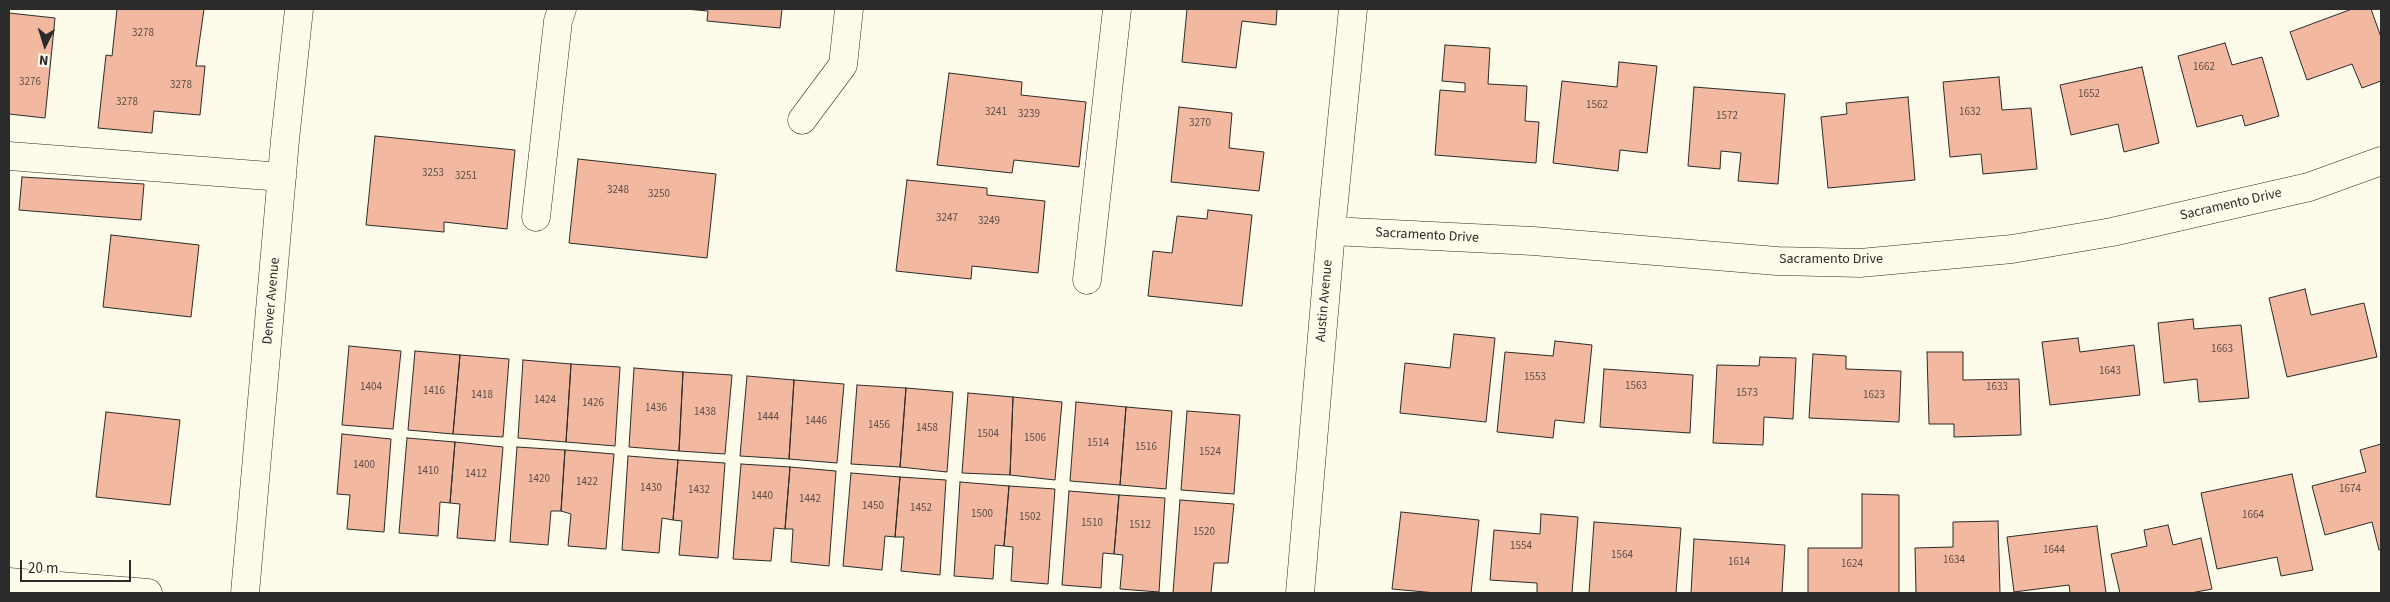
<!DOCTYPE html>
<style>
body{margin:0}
#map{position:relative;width:2390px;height:602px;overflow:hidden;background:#fdfbea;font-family:"Source Sans 3",sans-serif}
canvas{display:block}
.frame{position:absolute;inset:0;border:10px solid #2b2b2b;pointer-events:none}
.north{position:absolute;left:20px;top:20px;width:50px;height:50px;-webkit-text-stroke:4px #fdfbea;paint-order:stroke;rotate:185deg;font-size:14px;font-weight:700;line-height:20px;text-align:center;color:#2b2b2b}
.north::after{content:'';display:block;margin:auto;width:18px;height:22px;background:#2b2b2b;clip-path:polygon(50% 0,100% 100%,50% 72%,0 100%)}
.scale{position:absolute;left:20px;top:560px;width:111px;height:22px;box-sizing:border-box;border:2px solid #2b2b2b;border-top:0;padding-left:6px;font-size:15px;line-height:18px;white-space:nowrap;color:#2b2b2b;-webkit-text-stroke:4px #fdfbea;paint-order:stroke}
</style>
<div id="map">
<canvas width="2390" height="602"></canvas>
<div class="frame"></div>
<div class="north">N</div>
<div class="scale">20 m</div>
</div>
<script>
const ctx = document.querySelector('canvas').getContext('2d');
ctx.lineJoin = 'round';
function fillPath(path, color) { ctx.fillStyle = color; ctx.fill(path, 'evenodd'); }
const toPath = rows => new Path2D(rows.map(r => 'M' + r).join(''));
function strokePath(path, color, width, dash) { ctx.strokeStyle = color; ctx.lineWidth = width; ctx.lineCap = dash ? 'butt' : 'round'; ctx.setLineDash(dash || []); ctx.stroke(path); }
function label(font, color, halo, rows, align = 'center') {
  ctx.font = font + ' "Source Sans 3",sans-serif'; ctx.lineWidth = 4; ctx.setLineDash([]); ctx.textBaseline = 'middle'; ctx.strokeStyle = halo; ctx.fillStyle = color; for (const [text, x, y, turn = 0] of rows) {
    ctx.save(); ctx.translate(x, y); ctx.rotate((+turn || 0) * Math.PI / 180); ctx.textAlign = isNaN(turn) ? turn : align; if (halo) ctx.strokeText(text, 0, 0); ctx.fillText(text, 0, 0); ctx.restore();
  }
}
const building = toPath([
 [117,9,204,9,196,66,205,66,200,115,154,111,152,133,98,128,106,55,112,56,117,9],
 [685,9,782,9,780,28,707,21,708,11,685,9],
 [1187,9,1277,9,1276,25,1242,21,1236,68,1182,62,1187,9],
 [2352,9,2371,9,2381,37,2381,81,2362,88,2352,64,2307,80,2290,32,2352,9],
 [9,13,55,18,45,118,9,114,9,13],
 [2225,43,2232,65,2262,57,2279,116,2245,126,2242,115,2197,127,2178,56,2225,43],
 [1445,45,1490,48,1488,84,1527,86,1525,121,1539,122,1536,163,1435,155,1440,90,1465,92,1465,83,1442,81,1445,45],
 [1619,62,1657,66,1647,153,1620,150,1618,171,1553,163,1562,81,1617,87,1619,62],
 [2142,67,2159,143,2124,152,2118,124,2071,135,2060,85,2142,67],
 [949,73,1022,82,1021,95,1086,102,1079,167,1014,160,1012,173,937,165,949,73],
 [1999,77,2002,110,2031,108,2037,169,1983,174,1981,154,1950,157,1943,82,1999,77],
 [1694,87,1785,94,1778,184,1738,181,1741,153,1721,151,1720,169,1688,166,1694,87],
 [1908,97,1915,180,1828,188,1821,117,1847,114,1846,103,1908,97],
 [1179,107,1232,113,1229,148,1264,152,1259,191,1171,182,1179,107],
 [375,136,515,150,507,229,444,222,444,232,366,225,375,136],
 [578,159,716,174,707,258,569,243,578,159],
 [22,177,144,184,141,220,19,210,22,177],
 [907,180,987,188,987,195,1045,201,1038,273,972,266,971,279,896,271,907,180],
 [1208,210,1252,215,1242,306,1148,296,1153,251,1172,253,1177,216,1207,219,1208,210],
 [111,235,199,245,191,317,103,307,111,235],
 [2305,289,2311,315,2364,303,2377,357,2287,377,2269,298,2305,289],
 [2193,319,2194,329,2241,325,2249,398,2199,402,2197,379,2164,383,2158,323,2193,319],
 [1454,334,1495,338,1486,422,1400,413,1405,363,1450,368,1454,334],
 [2078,338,2080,352,2134,345,2140,395,2050,405,2042,342,2078,338],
 [1555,341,1592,345,1584,423,1555,420,1553,438,1497,432,1505,352,1553,356,1555,341],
 [349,346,401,351,393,429,342,425,349,346],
 [415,351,460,355,453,434,408,430,415,351],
 [1927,352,1963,352,1963,380,2019,379,2021,435,1954,437,1954,424,1929,424,1927,352],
 [1813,354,1846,356,1846,369,1901,371,1899,422,1809,418,1813,354],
 [460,355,509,359,503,437,453,434,460,355],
 [1760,357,1796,358,1793,419,1764,417,1763,445,1713,443,1717,365,1759,366,1760,357],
 [523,360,571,364,566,442,518,438,523,360],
 [571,364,620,367,615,446,566,442,571,364],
 [634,368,683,372,679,451,629,447,634,368],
 [1604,369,1693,375,1690,433,1600,427,1604,369],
 [683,372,732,375,725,454,679,451,683,372],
 [747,376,794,380,789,459,740,456,747,376],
 [794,380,844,384,837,463,789,459,794,380],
 [857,385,906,388,900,467,851,464,857,385],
 [906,388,953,392,947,472,900,467,906,388],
 [968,393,1013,397,1010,475,962,473,968,393],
 [1013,397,1062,402,1055,480,1010,475,1013,397],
 [1076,402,1126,407,1120,485,1070,481,1076,402],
 [1126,407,1172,411,1166,489,1120,485,1126,407],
 [1187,411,1240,415,1234,494,1181,490,1187,411],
 [106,412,180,420,170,505,96,497,106,412],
 [342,434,391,439,384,532,347,529,350,495,337,494,342,434],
 [407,438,455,442,450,503,440,502,438,536,399,533,407,438],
 [455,442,503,447,495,541,457,538,460,504,450,503,455,442],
 [2381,444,2381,549,2379,550,2372,522,2325,535,2312,486,2366,472,2360,450,2381,444],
 [517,447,565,450,561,511,551,511,548,545,510,542,517,447],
 [565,450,614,454,606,549,568,546,571,514,561,511,565,450],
 [628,456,678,460,673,520,662,518,659,553,622,550,628,456],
 [678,460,725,463,718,558,679,555,682,521,673,520,678,460],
 [741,464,790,467,785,529,774,528,771,561,733,559,741,464],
 [790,467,836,471,829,566,791,562,793,529,785,529,790,467],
 [851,473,900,477,895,537,885,536,882,570,843,566,851,473],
 [2292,474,2313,570,2281,576,2277,557,2217,569,2201,493,2292,474],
 [900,477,946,480,940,575,901,571,904,537,895,537,900,477],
 [960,482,1009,486,1004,546,995,545,993,579,954,576,960,482],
 [1009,486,1055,489,1048,584,1011,581,1013,547,1004,546,1009,486],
 [1069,491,1119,495,1114,554,1103,553,1101,588,1062,585,1069,491],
 [1862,494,1899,495,1899,593,1808,593,1808,548,1862,548,1862,494],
 [1119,495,1165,498,1159,592,1120,589,1123,555,1114,554,1119,495],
 [1180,500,1234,504,1228,563,1214,563,1211,593,1173,593,1180,500],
 [1401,512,1479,520,1471,593,1436,593,1392,589,1401,512],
 [1541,514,1578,517,1572,593,1537,593,1537,583,1490,580,1494,530,1540,534,1541,514],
 [1998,521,2000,593,1916,593,1915,548,1953,547,1953,522,1998,521],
 [1594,522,1681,528,1676,593,1589,593,1594,522],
 [2168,525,2173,545,2201,538,2212,589,2191,593,2120,593,2111,554,2147,546,2144,530,2168,525],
 [2097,526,2106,593,2070,593,2069,585,2014,592,2007,537,2097,526],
 [1694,539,1785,545,1782,593,1691,593,1694,539]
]);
const minor = toPath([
 [802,120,843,65,849,9],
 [9,156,282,177],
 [536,217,558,21,562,9],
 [1331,231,1533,241,1777,261,1860,263,2012,249,2112,232,2309,187,2381,161],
 [1087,280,1117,9],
 [9,582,148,593],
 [245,593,285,140,299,9],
 [1300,593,1331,231,1353,9]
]);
const numberNames = [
 ["3278",143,34],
 ["1662",2204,68],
 ["3276",30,83],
 ["3278",181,86],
 ["1652",2089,95],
 ["3278",127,103],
 ["1562",1597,106],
 ["3241",996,113],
 ["1632",1970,113],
 ["3239",1029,115],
 ["1572",1727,117],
 ["3270",1200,124],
 ["3253",433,174],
 ["3251",466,177],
 ["3248",618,191],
 ["3250",659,195],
 ["3247",947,219],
 ["3249",989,222],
 ["1663",2222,350],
 ["1643",2110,372],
 ["1553",1535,378],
 ["1563",1636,387],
 ["1404",371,388],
 ["1633",1997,388],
 ["1416",434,392],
 ["1573",1747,394],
 ["1418",482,396],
 ["1623",1874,396],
 ["1424",545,401],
 ["1426",593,404],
 ["1436",656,409],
 ["1438",705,413],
 ["1444",768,418],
 ["1446",816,422],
 ["1456",879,426],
 ["1458",927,429],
 ["1504",988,435],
 ["1506",1035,439],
 ["1514",1098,444],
 ["1516",1146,448],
 ["1524",1210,453],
 ["1400",364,466],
 ["1410",428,472],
 ["1412",476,475],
 ["1420",539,480],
 ["1422",587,483],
 ["1430",651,489],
 ["1674",2350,490],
 ["1432",699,491],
 ["1440",762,497],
 ["1442",810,500],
 ["1450",873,507],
 ["1452",921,509],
 ["1500",982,515],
 ["1664",2253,516],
 ["1502",1030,518],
 ["1510",1092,524],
 ["1512",1140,526],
 ["1520",1204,533],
 ["1554",1521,547],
 ["1644",2054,551],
 ["1564",1622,556],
 ["1634",1954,561],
 ["1614",1739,563],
 ["1624",1852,565]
];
const streetNames = [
 ["Sacramento Drive",2231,205,-13],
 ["Sacramento Drive",1427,236,3],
 ["Sacramento Drive",1831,260],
 ["Denver Avenue",272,301,-85],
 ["Austin Avenue",1325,301,-85]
];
fillPath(building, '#f2b8a0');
strokePath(building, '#2b2b2b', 1);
strokePath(minor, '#2b2b2b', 29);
strokePath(minor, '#fdfbea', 28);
label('11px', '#5d4e48', null, numberNames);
label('14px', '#2b2b2b', '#fdfbea', streetNames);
</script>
